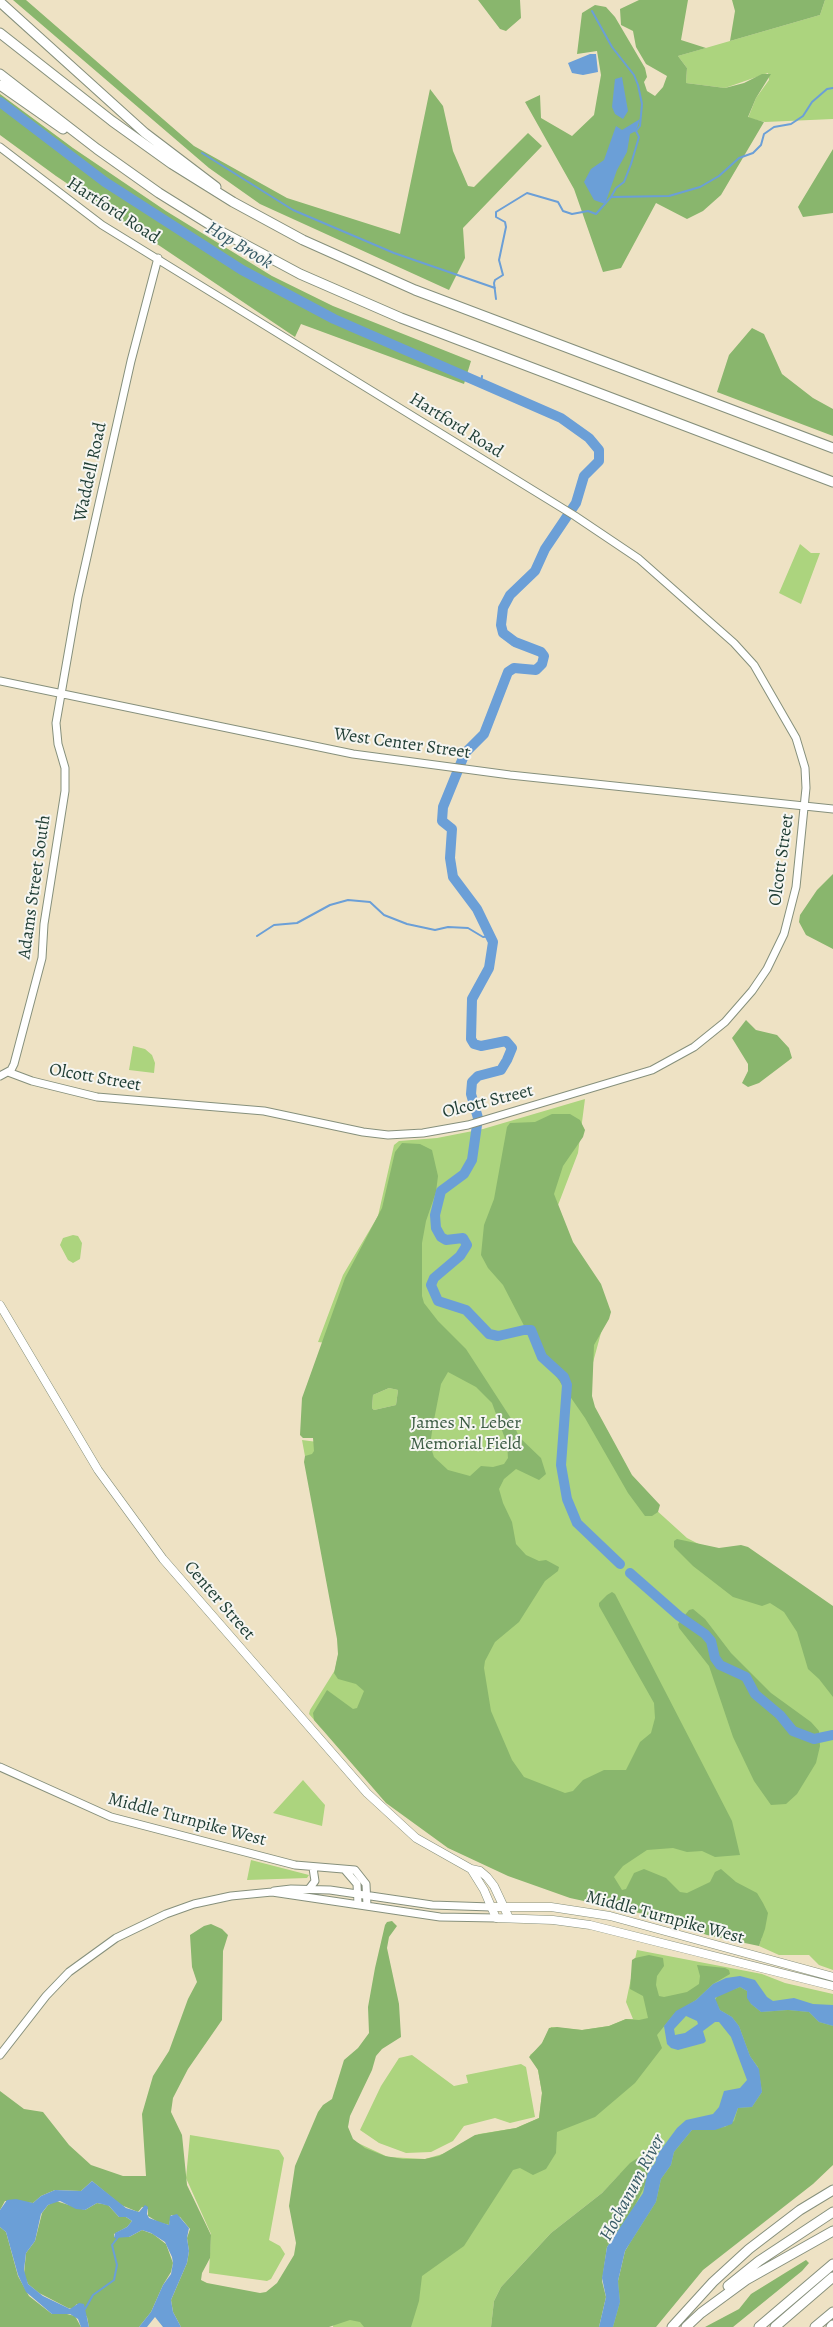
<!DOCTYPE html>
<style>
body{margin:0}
canvas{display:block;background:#eee2c4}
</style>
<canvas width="833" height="2327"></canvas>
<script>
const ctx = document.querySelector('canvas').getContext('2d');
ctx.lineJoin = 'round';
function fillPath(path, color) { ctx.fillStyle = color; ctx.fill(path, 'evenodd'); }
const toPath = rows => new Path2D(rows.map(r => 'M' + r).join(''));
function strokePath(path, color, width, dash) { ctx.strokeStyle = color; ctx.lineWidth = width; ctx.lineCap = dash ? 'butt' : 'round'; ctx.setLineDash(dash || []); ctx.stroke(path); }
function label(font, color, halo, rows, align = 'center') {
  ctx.font = font + ' Alegreya,serif'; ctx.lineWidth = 4; ctx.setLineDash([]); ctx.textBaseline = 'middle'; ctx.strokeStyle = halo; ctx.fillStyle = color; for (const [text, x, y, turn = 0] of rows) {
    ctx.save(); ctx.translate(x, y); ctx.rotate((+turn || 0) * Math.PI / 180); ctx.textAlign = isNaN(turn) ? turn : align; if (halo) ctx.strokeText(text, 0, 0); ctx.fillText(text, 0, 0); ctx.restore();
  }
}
const green = toPath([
 [825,0,833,0,833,119,765,122,748,118,756,98,769,80,768,73,725,88,686,83,687,68,678,56,820,15],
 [800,544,811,553,820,553,801,604,779,593],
 [133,1046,145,1049,152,1055,155,1063,154,1073,129,1070],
 [585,1099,578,1153,555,1213,608,1307,585,1392,644,1499,687,1538,833,1613,833,1970,819,1965,809,1955,779,1955,759,1946,762,1937,553,1883,320,1727,309,1714,310,1710,335,1670,340,1646,302,1440,426,1456,443,1357,318,1342,343,1275,378,1216,394,1145,399,1141,437,1138,483,1129],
 [73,1235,78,1236,82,1243,80,1259,73,1263,68,1260,60,1245,63,1238],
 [389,1388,398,1390,396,1405,374,1410,372,1408,373,1395],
 [303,1780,325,1805,322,1826,273,1813],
 [251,1860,309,1875,307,1878,247,1880],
 [637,1950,762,1974,785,1983,833,1994,833,2147,630,2327,606,2327,636,2218,620,2174,602,2193,551,2233,501,2287,494,2301,491,2327,333,2327,358,2143,388,2157,425,2159,446,2153,479,2134,516,2128,539,2118,542,2093,538,2070,530,2055,540,2047,551,2027,582,2030,609,2026,626,2019,633,2019,626,2002],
 [412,2055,454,2086,468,2083,466,2075,521,2064,526,2067,535,2117,510,2123,495,2118,464,2126,453,2141,431,2152,406,2153,379,2143,360,2130,381,2086,399,2058],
 [190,2135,279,2150,284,2158,269,2240,280,2246,285,2254,271,2279,267,2281,209,2273,211,2234,186,2178]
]);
const forest = toPath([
 [13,0,26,0,194,146,287,198,400,234,430,89,443,106,453,151,468,186,474,187,528,133,542,146,463,228,465,258,449,290,260,204,209,168],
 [478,0,520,0,521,18,506,31,500,29],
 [639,0,688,0,681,40,706,48,678,56,687,68,686,83,725,88,744,83,762,74,771,74,756,98,748,117,764,122,721,195,703,211,687,219,656,203,621,268,603,272,574,189,525,102,540,95,541,118,572,136,594,115,601,75,597,51,577,54,582,13,595,5,606,7,615,17,645,68,647,77,644,82,647,91,655,96,663,87,667,76,646,64,636,47,633,31,621,25,620,9],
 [732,0,825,0,820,15,730,41,735,11],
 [0,94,73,148,166,211,272,276,333,306,471,361,464,384,301,324,295,337,56,176,0,135],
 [833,149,833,213,803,217,798,207],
 [752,328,764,334,782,374,813,398,833,409,833,436,717,392,729,355],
 [833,874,833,949,806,935,799,922,800,915,817,890],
 [746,1020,756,1030,777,1035,789,1048,792,1058,759,1083,748,1087,742,1083,748,1071,748,1064,732,1038],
 [552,1114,570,1114,580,1120,585,1130,583,1137,563,1166,554,1194,573,1242,601,1284,611,1312,609,1319,594,1345,592,1396,595,1407,632,1475,660,1505,658,1512,652,1516,645,1516,628,1493,585,1418,533,1343,503,1285,488,1268,481,1255,484,1225,494,1199,507,1127,510,1123,535,1122],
 [402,1143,420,1144,432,1150,438,1176,436,1192,426,1221,422,1243,422,1296,424,1303,438,1321,466,1349,512,1420,519,1437,541,1458,546,1474,539,1480,516,1469,504,1479,499,1489,503,1503,512,1522,516,1544,526,1555,539,1561,546,1560,559,1567,558,1571,545,1581,519,1622,495,1642,485,1661,484,1668,491,1711,512,1760,524,1777,565,1793,573,1791,583,1780,604,1770,626,1770,640,1742,651,1733,655,1718,654,1703,599,1606,599,1603,607,1595,612,1592,615,1594,732,1821,740,1855,715,1857,702,1851,687,1852,673,1848,647,1850,623,1866,614,1877,622,1890,626,1889,634,1873,644,1869,666,1878,680,1892,687,1893,710,1882,715,1872,721,1869,736,1882,757,1893,763,1903,768,1913,765,1929,759,1946,707,1935,653,1916,570,1898,508,1876,448,1848,386,1803,314,1720,313,1713,327,1690,353,1709,357,1708,364,1691,356,1684,338,1679,334,1673,338,1654,337,1639,304,1462,305,1456,312,1454,314,1451,313,1438,303,1438,300,1435,302,1398,345,1278,382,1208,395,1152],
 [448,1372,476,1387,492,1403,507,1444,508,1458,504,1464,493,1467,481,1466,470,1476,448,1470,434,1457,430,1445,433,1425,441,1384],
 [389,1388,398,1390,396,1405,374,1410,372,1408,373,1395],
 [677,1539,719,1548,741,1545,748,1547,833,1606,833,1697,819,1679,808,1669,797,1632,784,1612,770,1603,762,1606,733,1597,693,1566,674,1547,674,1541],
 [693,1609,705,1619,731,1653,771,1693,811,1722,819,1731,820,1746,816,1763,797,1794,786,1804,771,1805,754,1781,733,1737,709,1666,679,1628,678,1624,689,1610],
 [392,1921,397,1926,389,1937,387,1948,399,2004,401,2037,382,2049,376,2056,372,2070,350,2116,348,2127,353,2139,365,2148,385,2156,403,2159,425,2159,439,2156,475,2135,516,2128,539,2118,542,2093,538,2070,529,2057,542,2043,549,2028,557,2027,582,2030,609,2026,626,2019,639,2020,648,2018,643,1996,630,1989,632,1960,635,1958,649,1955,663,1958,664,1966,657,1976,656,1985,659,1996,664,1997,687,1992,699,1984,700,1976,697,1965,725,1968,729,1970,730,1974,713,1984,696,2000,674,2014,657,2035,662,2048,635,2083,595,2117,557,2132,556,2153,546,2169,533,2175,520,2168,513,2170,464,2246,422,2276,419,2301,411,2327,364,2327,360,2322,350,2320,329,2327,181,2327,173,2312,171,2300,187,2263,189,2251,187,2238,190,2229,180,2217,171,2215,169,2225,158,2222,148,2216,148,2209,142,2207,138,2212,121,2205,92,2181,81,2191,55,2190,41,2196,33,2203,5,2201,0,2210,0,2091,24,2109,43,2112,69,2145,91,2165,123,2176,146,2176,142,2114,153,2076,169,2051,188,1999,197,1982,192,1967,190,1935,204,1926,211,1924,222,1929,228,1935,223,1951,222,2020,188,2069,173,2098,171,2112,182,2135,187,2185,211,2235,210,2258,202,2273,201,2280,207,2283,260,2293,266,2292,277,2283,294,2255,296,2243,289,2206,295,2166,318,2112,323,2105,332,2099,344,2060,358,2048,369,2033,368,2007,375,1968,385,1925,387,1922],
 [740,1987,747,1991,751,2004,761,2012,788,2010,809,2012,819,2022,833,2026,833,2165,813,2184,703,2270,656,2327,613,2327,620,2302,618,2281,625,2251,656,2202,661,2179,671,2165,674,2152,692,2130,725,2127,734,2121,738,2108,752,2107,762,2092,758,2067,750,2056,739,2026,732,2017,720,2010,715,2000,718,1995],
 [642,2155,652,2158,647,2181,633,2210,607,2247,602,2281,606,2297,599,2327,491,2327,494,2301,501,2287,551,2233,602,2193,630,2163],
 [56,2201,85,2210,97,2203,108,2205,119,2217,126,2217,132,2221,127,2227,114,2234,114,2237,129,2237,142,2230,153,2234,166,2244,173,2263,171,2272,163,2285,151,2312,139,2327,89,2327,87,2317,77,2304,72,2309,68,2308,39,2293,28,2284,24,2274,26,2253,35,2241,42,2213,48,2205],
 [0,2227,6,2232,18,2276,29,2296,52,2314,59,2312,75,2316,81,2327,0,2327],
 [806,2260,809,2263,802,2271,733,2327,705,2327,739,2309,751,2294]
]);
const water = toPath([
 [590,54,596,54,598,72,583,75,572,73,568,63],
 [622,77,628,111,623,119,615,114,612,107,615,79],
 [640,119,636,131,630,134,627,152,617,170,605,204,594,200,584,182,591,169,604,160,616,126,622,130],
 [740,1976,755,1980,767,1997,773,2001,794,1998,813,2004,833,2005,833,2026,819,2022,809,2012,788,2010,761,2012,751,2004,747,1998,747,1991,740,1987,715,1998,720,2010,732,2017,739,2026,750,2056,759,2069,762,2092,752,2107,738,2108,732,2124,715,2130,692,2130,674,2152,671,2165,661,2179,656,2202,625,2251,618,2281,620,2302,613,2327,599,2327,606,2297,602,2278,607,2247,643,2193,648,2171,655,2163,657,2155,677,2128,686,2120,713,2114,719,2107,724,2091,740,2088,747,2080,731,2037,719,2022,715,2022,703,2031,706,2041,704,2043,678,2050,671,2048,667,2044,664,2026,676,2011,696,2000,713,1984,726,1978],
 [686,2016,697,2021,698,2024,685,2033,675,2035,674,2029],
 [92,2181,126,2208,139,2212,145,2205,148,2207,147,2214,149,2218,169,2225,170,2216,177,2214,189,2228,187,2238,189,2251,187,2263,171,2300,173,2312,181,2327,163,2327,155,2317,147,2327,139,2327,151,2312,163,2285,171,2274,173,2263,172,2257,165,2242,151,2233,142,2230,129,2237,114,2238,115,2233,127,2227,132,2221,126,2217,119,2217,109,2206,102,2204,97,2203,85,2210,76,2209,60,2201,48,2205,41,2214,35,2241,26,2253,24,2270,28,2284,43,2296,70,2309,79,2303,84,2304,89,2327,81,2327,78,2319,70,2314,52,2314,26,2292,18,2275,6,2232,0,2227,0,2210,7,2200,16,2199,33,2203,41,2196,55,2190,81,2191]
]);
const stream = toPath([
 [202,153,293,210,394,253,495,288],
 [611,197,669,196,700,187,719,176,739,158,753,153,761,145,764,134,774,127,791,124,803,116,812,102,827,89,833,88],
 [496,299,494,283,495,280,503,275,499,260,506,227,505,222,496,217,496,212,527,193,558,202,563,211,572,214,588,211,596,214,611,197,616,188,624,182,631,164,639,137,636,131,640,126,642,104,638,85,634,75,612,47,592,11],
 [481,383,482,376],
 [257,936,274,925,297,923,330,905,348,900,370,902,384,915,407,924,435,930,448,927,468,928,483,937,492,936],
 [85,2309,93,2295,114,2280,117,2265,112,2245,119,2236]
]);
const river = toPath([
 [0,102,105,182,242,270,334,319,561,418,589,438,599,450,599,461,584,476,576,503,545,549,535,571,510,595,503,608,501,625,503,633,515,642,541,652,544,656,542,664,536,670,514,668,508,672,484,734,465,753,443,807,442,821,452,829,450,858,453,877,477,909,493,942,489,968,472,999,471,1039,474,1044,481,1046,506,1041,512,1048,507,1060,501,1070,478,1076,472,1082,471,1094,478,1118,472,1160,464,1174,441,1191,435,1215,436,1228,441,1237,446,1240,463,1238,467,1245,460,1256,434,1278,431,1285,438,1301,466,1310,489,1334,498,1336,524,1330,531,1330,542,1357,564,1377,567,1385,561,1465,567,1499,577,1523,620,1564],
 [630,1573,679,1616,705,1634,711,1641,715,1658,720,1665,746,1677,755,1694,780,1715,793,1731,814,1739,833,1735]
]);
const secondary = toPath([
 [0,147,102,225,575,516,639,559,734,643,754,665,796,738,805,768,806,788,796,887,784,934,767,969,752,991,725,1022,694,1047,652,1070,468,1125,423,1133,388,1135,363,1132,264,1111,97,1097,32,1081,8,1072],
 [0,681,353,754,510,775,833,809],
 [0,1076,11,1070,14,1064,42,958,44,924,65,791,65,768,58,744,56,723,78,597,131,361,158,258],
 [0,1767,111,1817,295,1865,355,1870,366,1884,367,1906],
 [345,1870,357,1884,358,1904],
 [309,1889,315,1881,313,1868],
 [274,1891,291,1889,330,1890,432,1905,491,1907],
 [0,2055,46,1996,69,1972,116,1938,166,1914,194,1904,231,1896,272,1892,440,1917,496,1918]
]);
const primary = toPath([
 [0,1305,98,1470,163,1559,367,1793,416,1838,471,1869,480,1871,487,1877,494,1886,509,1918],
 [471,1869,484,1890,496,1918,553,1920,590,1925,833,1986],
 [491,1907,551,1907,610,1916,833,1977]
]);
const highway = toPath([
 [0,2,145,133,216,187],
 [0,33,112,121,172,164,233,202,303,240,415,290,833,448],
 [0,74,97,149,159,193,220,231,300,274,401,318,833,482],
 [0,85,63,129],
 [728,2286,759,2261,833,2212],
 [672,2327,713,2282,749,2249,800,2210,833,2190],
 [686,2327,701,2313,746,2280,833,2231],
 [759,2327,833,2264],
 [775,2327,833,2277],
 [815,2327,833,2312],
 [831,2327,833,2325]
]);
const streetNames = [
 ["Hartford Road",113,211,33],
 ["Hartford Road",456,426,32],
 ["Waddell Road",91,472,-78],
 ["West Center Street",402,744,8],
 ["Olcott Street",782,860,-82],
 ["Adams Street South",35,887,-82],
 ["Olcott Street",95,1078,10],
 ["Olcott Street",488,1102,-14],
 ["Center Street",219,1601,49],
 ["Middle Turnpike West",187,1820,15],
 ["Middle Turnpike West",665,1918,15]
];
const parkNames = [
 ["James N. Leber",466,1424],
 ["Memorial Field",466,1445]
];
const waterNames = [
 ["Hop Brook",239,246,31],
 ["Hockanum River",633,2188,-62]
];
fillPath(green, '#acd47e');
fillPath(forest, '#89b66d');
fillPath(water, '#6b9fd7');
strokePath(stream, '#6b9fd7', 2);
strokePath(river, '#6b9fd7', 10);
strokePath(secondary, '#86907c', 9);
strokePath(primary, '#86907c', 9);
strokePath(highway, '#86907c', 11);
strokePath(secondary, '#fff', 7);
strokePath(primary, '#fff', 8);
strokePath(highway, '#fff', 9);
label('18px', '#1f3d34', '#f6f6f2', streetNames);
label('18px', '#3b5b43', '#f6f6f2', parkNames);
label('italic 19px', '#365a65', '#f6f6f2', waterNames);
</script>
